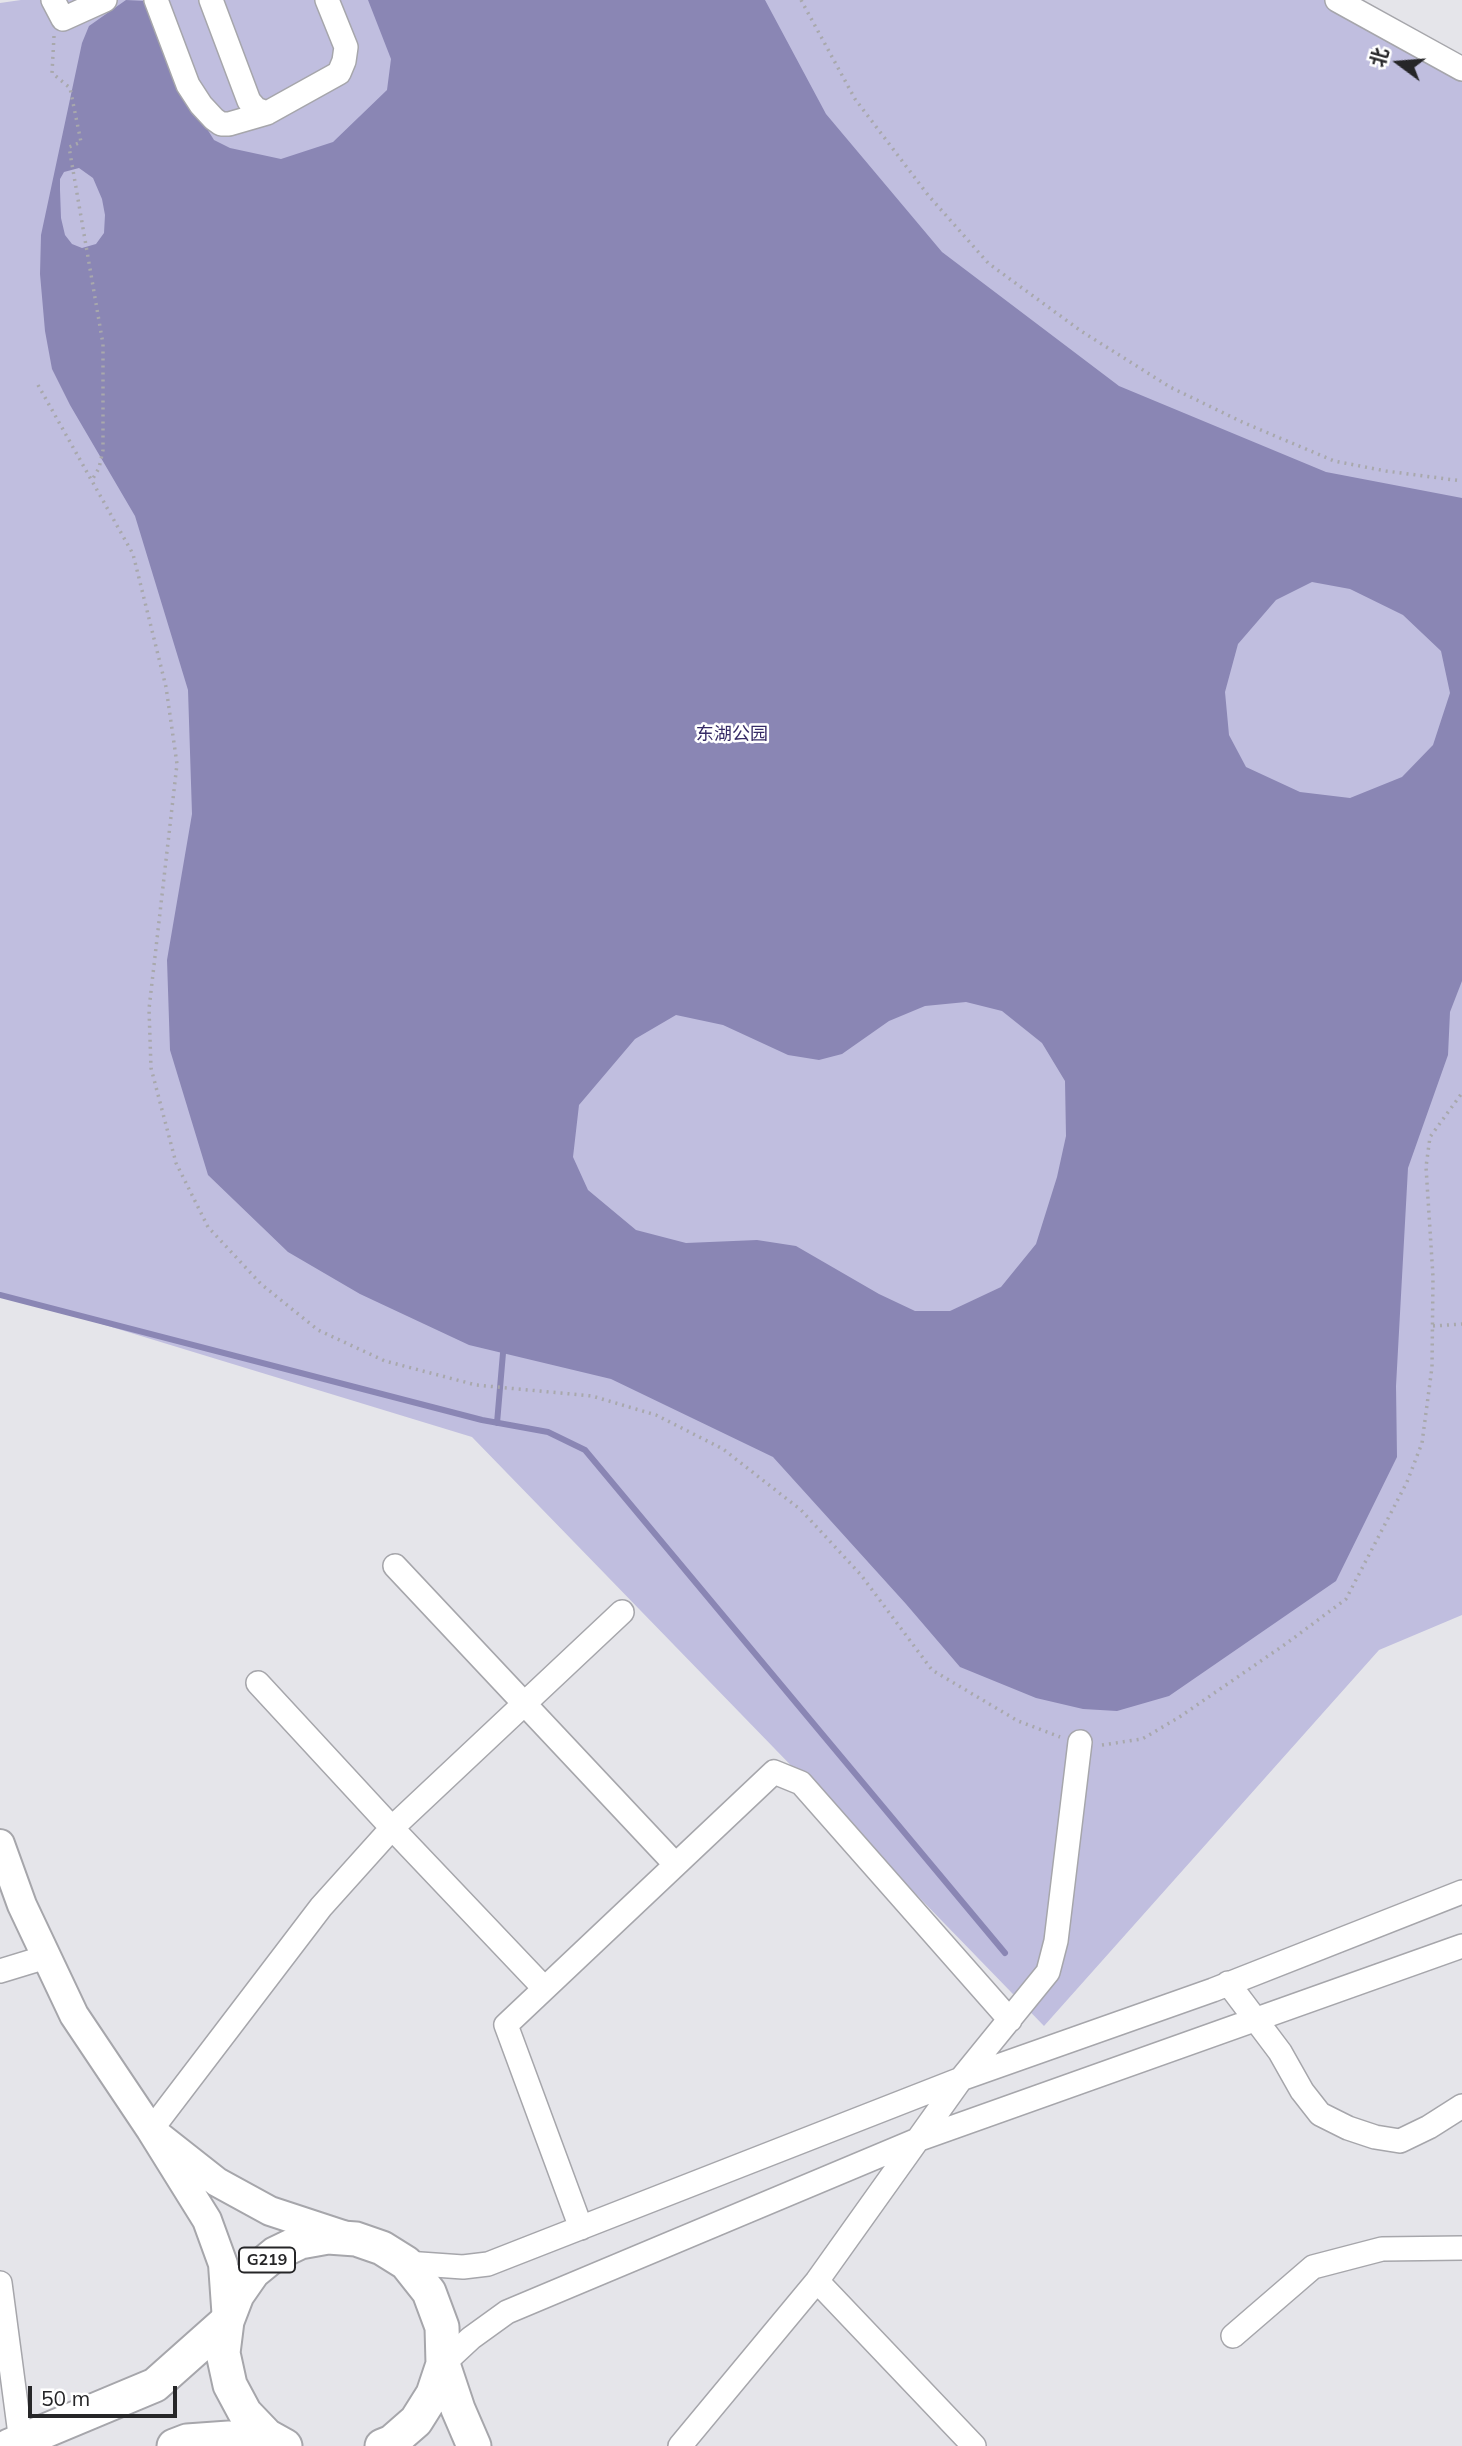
<!DOCTYPE html>
<meta charset="utf-8">
<style>
body{margin:0}
#map{position:relative;width:1462px;height:2446px;overflow:hidden;background:#e5e5ea;font-family:Mulish,"Noto Sans SC",sans-serif}
canvas{display:block}
.north{position:absolute;left:1364px;top:28px;width:70px;height:70px;-webkit-text-stroke:5px #fff;paint-order:stroke;rotate:286deg;font-size:19px;font-weight:700;line-height:28px;text-align:center;color:#262628}
.north::after{content:'';display:block;margin:auto;width:24px;height:32px;background:#262628;clip-path:polygon(50% 0,100% 100%,50% 72%,0 100%)}
.scale{position:absolute;left:28px;top:2386px;width:149px;height:32px;box-sizing:border-box;border:4px solid #262628;border-top:0;padding-left:9px;font-size:21px;line-height:24px;white-space:nowrap;color:#262628;-webkit-text-stroke:5px #fff;paint-order:stroke}
</style>
<div id="map">
<canvas width="1462" height="2446"></canvas>
<div class="north">北</div>
<div class="scale">50 m</div>
</div>
<script>
const ctx = document.querySelector('canvas').getContext('2d');
ctx.lineJoin = 'round';
function fillPath(path, color) { ctx.fillStyle = color; ctx.fill(path, 'evenodd'); }
const toPath = rows => new Path2D(rows.map(r => 'M' + r).join(''));
function strokePath(path, color, width, dash) { ctx.strokeStyle = color; ctx.lineWidth = width; ctx.lineCap = dash ? 'butt' : 'round'; ctx.setLineDash(dash || []); ctx.stroke(path); }
function label(font, color, halo, rows, align = 'center') {
  ctx.font = font + ' Mulish,"Noto Sans SC",sans-serif'; ctx.lineWidth = 5; ctx.setLineDash([]); ctx.textBaseline = 'middle'; ctx.strokeStyle = halo; ctx.fillStyle = color; for (const [text, x, y, turn = 0] of rows) {
    ctx.save(); ctx.translate(x, y); ctx.rotate((+turn || 0) * Math.PI / 180); ctx.textAlign = isNaN(turn) ? turn : align; if (halo) ctx.strokeText(text, 0, 0); ctx.fillText(text, 0, 0); ctx.restore();
  }
}
const green = toPath([
 [21,0,1348,0,1462,66,1462,1615,1379,1650,1044,2026,472,1437,0,1293,0,3]
]);
const water = toPath([
 [126,0,146,1,199,116,214,140,230,148,281,159,333,142,387,90,391,59,368,0,765,0,826,114,942,252,1119,386,1326,472,1462,498,1462,981,1450,1012,1448,1055,1408,1168,1396,1386,1397,1457,1336,1581,1169,1696,1117,1711,1083,1709,1036,1698,960,1667,906,1604,773,1457,611,1379,469,1345,360,1294,288,1252,208,1175,170,1050,167,960,192,814,188,690,135,516,70,405,52,369,45,331,40,274,41,235,82,43,89,26],
 [79,168,93,178,102,199,105,215,104,233,96,244,82,248,72,244,65,235,61,218,60,190,60,179,64,172],
 [1312,582,1350,589,1403,615,1441,651,1450,693,1433,745,1402,777,1350,798,1300,792,1246,767,1229,735,1225,692,1238,644,1276,600],
 [966,1002,1002,1011,1042,1043,1065,1081,1066,1136,1057,1177,1036,1244,1001,1287,950,1311,915,1311,879,1294,796,1246,757,1240,686,1243,636,1230,588,1190,573,1157,579,1105,635,1039,676,1015,723,1025,788,1055,819,1060,842,1054,889,1021,925,1006]
]);
const stream = toPath([
 [0,1295,482,1420,548,1432,585,1450,1005,1953],
 [497,1423,503,1353]
]);
const path = toPath([
 [801,0,855,99,928,195,988,263,1081,331,1170,387,1240,421,1334,461,1386,471,1462,481],
 [54,36,52,73,70,88,81,142,69,147,103,344,103,450,99,468,92,480],
 [38,385,133,554,166,687,177,764,149,1009,151,1068,176,1163,208,1227,261,1284,318,1330,385,1361,476,1385,592,1396,656,1415,723,1449,801,1510,861,1575,932,1670,1018,1721,1060,1737],
 [1433,1326,1462,1324],
 [1102,1745,1142,1739,1178,1718,1287,1643,1346,1599,1407,1482,1422,1443,1432,1367,1433,1277,1426,1167,1430,1137,1462,1093]
]);
const minor = toPath([
 [53,0,63,19,105,0],
 [156,0,188,85,201,105,214,119,221,124,229,124,267,113],
 [211,0,249,101,256,109,267,113,339,73,344,61,346,47,327,0],
 [1337,0,1462,69],
 [395,1566,675,1864],
 [258,1683,392,1828,544,1988],
 [0,1971,46,1957],
 [1228,1983,1280,2052,1302,2091,1320,2114,1348,2128,1375,2137,1400,2141,1429,2127,1462,2106],
 [151,2130,321,1907,392,1828,622,1612],
 [581,2228,506,2025,774,1772,801,1783,1010,2020],
 [406,2263,463,2267,488,2264,961,2079,1213,1990,1462,1892],
 [817,2281,974,2446],
 [0,2283,21,2442],
 [1233,2336,1313,2267,1382,2249,1462,2248],
 [443,2364,471,2338,507,2312,917,2140,1462,1946],
 [680,2446,817,2281,961,2079,1048,1972,1056,1941,1080,1742]
]);
const major = toPath([
 [0,1844,22,1905,74,2015,151,2130],
 [227,2321,223,2264,207,2220,151,2130,217,2182,270,2211,343,2235]
]);
const highway = toPath([
 [443,2364,458,2409,474,2446],
 [9,2446,155,2385,227,2321],
 [174,2446,187,2441,229,2438,277,2446],
 [285,2446,267,2436,245,2413,230,2385,223,2353,227,2321,237,2295,253,2272,275,2254,300,2242,328,2237,356,2239,382,2248,406,2263,429,2292,442,2327,443,2364,433,2394,416,2421,392,2442,382,2446]
]);
const shields = [
 [267,2260,56]
];
const shieldNames = [
 ["G219",267,2260]
];
const parkNames = [
 ["东湖公园",732,735]
];
fillPath(green, '#c0bedf');
fillPath(water, '#8a86b4');
strokePath(stream, '#8a86b4', 6);
strokePath(minor, '#a6a6ab', 26);
strokePath(major, '#a6a6ab', 32);
strokePath(highway, '#a6a6ab', 37);
strokePath(path, '#a8a8ac', 3.5, [2, 5]);
strokePath(minor, '#fff', 23);
strokePath(major, '#fff', 28);
strokePath(highway, '#fff', 33);
for (const [x, y, w] of shields) { const box = new Path2D(); box.roundRect(x - w / 2, y - 12.5, w, 25, 5); ctx.fillStyle = '#fff'; ctx.fill(box); strokePath(box, '#262628', 2); }
label('bold 16px', '#262628', null, shieldNames);
label('18px', '#362b66', '#fff', parkNames);
</script>
